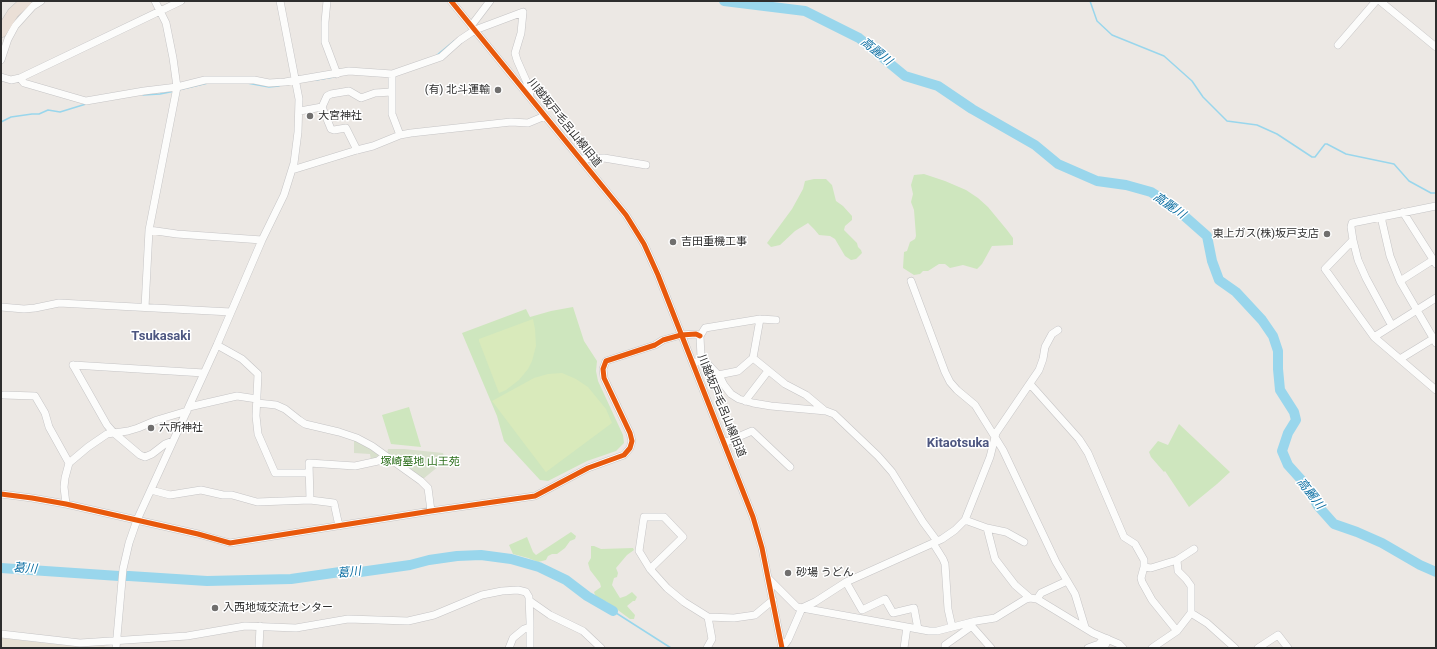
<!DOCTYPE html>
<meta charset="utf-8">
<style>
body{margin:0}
#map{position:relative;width:1437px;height:649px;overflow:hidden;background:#ece8e4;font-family:Roboto,sans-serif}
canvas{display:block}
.frame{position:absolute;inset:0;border:2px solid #2e2e2e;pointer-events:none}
</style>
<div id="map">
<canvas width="1437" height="649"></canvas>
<div class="frame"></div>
</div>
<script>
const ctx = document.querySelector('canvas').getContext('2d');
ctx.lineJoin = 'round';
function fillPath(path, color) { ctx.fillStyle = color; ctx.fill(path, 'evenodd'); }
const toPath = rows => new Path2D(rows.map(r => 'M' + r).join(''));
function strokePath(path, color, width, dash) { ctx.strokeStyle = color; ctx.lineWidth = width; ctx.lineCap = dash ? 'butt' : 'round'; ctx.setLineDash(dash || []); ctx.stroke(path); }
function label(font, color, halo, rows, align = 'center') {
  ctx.font = font + ' Roboto,"Noto Sans JP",sans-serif'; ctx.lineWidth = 3; ctx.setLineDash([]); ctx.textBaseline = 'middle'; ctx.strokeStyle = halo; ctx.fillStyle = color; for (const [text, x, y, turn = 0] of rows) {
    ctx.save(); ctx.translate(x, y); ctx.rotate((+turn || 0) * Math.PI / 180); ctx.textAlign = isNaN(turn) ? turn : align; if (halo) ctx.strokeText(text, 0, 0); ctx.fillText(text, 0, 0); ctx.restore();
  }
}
const education = toPath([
 [1,638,70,646,87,647,104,646,107,648,1,648]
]);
const green = toPath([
 [924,174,945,181,966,190,978,198,988,207,1007,230,1013,238,1013,245,992,246,982,264,977,269,963,265,950,268,945,264,939,264,928,271,923,271,920,274,914,275,903,268,904,252,907,251,910,242,915,239,916,236,914,210,911,202,913,194,911,185,914,175],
 [814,179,826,179,832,185,836,201,843,206,852,216,852,220,845,226,844,230,857,243,858,247,861,250,862,253,856,259,851,260,845,256,835,239,830,236,819,235,814,229,808,223,795,231,780,245,771,247,767,243,792,209,803,189,805,181],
 [573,307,584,341,597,361,596,371,598,381,623,435,624,443,616,451,587,461,548,481,540,480,504,441,497,416,462,333,526,309,530,317,551,311],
 [409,407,421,447,391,444,382,415],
 [1179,424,1230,472,1217,484,1189,507,1165,471,1164,472,1151,457,1149,452,1158,441,1168,445],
 [571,532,576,536,575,539,570,541,565,548,557,554,552,554,548,556,546,560,538,562,528,558,513,554,509,545,527,537,533,552,536,555],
 [591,546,594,546,601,549,633,548,634,550,627,555,616,568,618,573,617,577,614,578,612,585,620,598,626,596,632,592,637,597,635,601,633,601,627,606,635,615,634,619,630,619,607,602,598,599,595,595,594,592,601,587,600,583,590,570,588,563,591,558]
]);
const cemetery = toPath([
 [354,439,378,453,381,457,371,460,370,454,354,453],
 [388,449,404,449,443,453,445,461,423,479,387,455]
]);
const pitch = toPath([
 [533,319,535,329,536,346,532,361,528,369,519,380,506,390,499,393,479,341,479,339],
 [562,373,576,379,588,387,606,409,612,423,546,472,545,471,492,401,534,378,548,374]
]);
const stream = toPath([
 [1090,1,1097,21,1112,35,1164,56,1192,81,1203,97,1227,121,1257,125,1277,134,1312,157,1315,157,1325,144,1327,144,1346,154,1394,164,1409,181,1431,193,1436,193],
 [437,55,454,41],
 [316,80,334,77],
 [247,83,269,87,279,86],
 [178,90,208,83],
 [143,95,160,94,175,91],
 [1,122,11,117,32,114,39,114,48,110,60,112,86,104],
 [613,611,671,648]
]);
const river = toPath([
 [724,1,805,11,859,38,905,76,938,86,972,109,1035,145,1058,164,1097,181,1126,185,1151,192,1173,206,1207,236,1212,261,1219,280,1236,292,1262,320,1273,336,1278,351,1278,369,1280,390,1294,412,1296,420,1288,433,1282,451,1288,465,1306,485,1318,506,1334,524,1357,532,1382,543,1420,565,1436,572],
 [1,568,119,576,129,576,207,581,291,579,340,572,360,572,410,565,429,560,457,556,481,555,511,559,539,567,566,580,587,596,613,611]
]);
const minor = toPath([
 [327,1,325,22,325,42,337,74],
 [451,1,626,215,644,244,658,275,753,517,762,548,782,648],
 [1380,1,1436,47],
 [471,26,490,1],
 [1338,45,1376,1],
 [1,60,8,39,15,26,33,6,41,1],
 [392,74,392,114,400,135],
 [1,77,11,80,20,78,181,1],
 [20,78,24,83,86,101,144,91,177,87,205,80,254,80,269,83,285,82,349,71,392,74,441,57,460,40,475,30,523,12,521,33,515,53,517,60,529,87,530,97],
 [322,107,331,129,334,130,346,128,357,150],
 [300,111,322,107,327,96,331,94,349,91,361,98,375,93,392,92],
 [581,159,604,158,646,165],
 [292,170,357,150,373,146,400,135,411,133,511,122,528,123,545,116],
 [1436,206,1352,223,1351,227,1353,240,1325,269,1374,337,1436,390],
 [1403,212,1436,264],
 [1381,217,1390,256,1400,281,1436,343],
 [149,230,177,234,262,240],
 [1353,240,1358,260,1366,278,1392,326],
 [911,281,945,372,950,382,957,390,975,405,1003,450,1056,562,1075,594,1085,627],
 [1400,281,1433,260],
 [1,307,24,309,35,308,59,303,231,312],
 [145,307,149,230,177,87,173,58,166,23,155,1],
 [1374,337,1436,298],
 [217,345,242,359,258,374,256,416,258,434,275,473,308,473],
 [753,358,785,384,806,395,824,410],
 [1400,359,1436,337],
 [704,360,701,357,700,336,705,328,760,319,776,320],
 [693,363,704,360,720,377,724,385,731,394,739,399,753,403,771,406,826,411,834,414,878,456,892,472,923,522,937,541],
 [73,365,107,425,114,433,140,455,145,457,152,454,165,444,173,441],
 [73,365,204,373],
 [718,375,738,371,753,358,760,319],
 [1030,384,1079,439,1088,453,1124,537,1135,544,1144,560,1144,567,1141,578,1142,582,1152,600,1177,631],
 [4,395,35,396,45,413,49,427,69,463],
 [745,401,768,371],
 [257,403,276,405,285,409,299,420,305,424,339,432,357,438,372,446,421,481,428,488,431,511],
 [189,407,237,396,257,399],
 [724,443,752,431,790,467],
 [151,490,170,495,201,490,223,495,232,495,257,502,310,500,309,463,355,466,378,461,384,456],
 [1,494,32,498,66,504,198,534,230,543,431,511,535,496,588,468,624,455,630,448,632,441,630,433,604,378,603,369,606,361,655,345,663,340,681,335,696,334,700,336],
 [310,500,334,503,339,526],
 [66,504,64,487,65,478,69,463,88,447,107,434,128,431,138,428,157,420,187,411],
 [965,520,987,528,995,559,1015,585,1030,598],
 [987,528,1006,532,1024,542],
 [933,543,943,559,945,564,948,609,952,627],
 [1177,560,1178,571,1186,579,1191,586,1191,613],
 [1144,567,1151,568,1177,560,1194,549],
 [650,569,683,537,664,517,644,517,639,551,650,569,667,588,684,602,708,617,734,618,755,615,773,600],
 [769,579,797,607,802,608,815,602,846,582,942,539,955,530,965,520,990,457,996,433,1039,370,1043,359,1045,347,1052,334,1058,330],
 [846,582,862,610,885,599,893,613,914,608,918,629],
 [1037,599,1041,593,1067,581],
 [530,601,550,615,583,631,601,648],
 [969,623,991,648],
 [1,634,80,643,187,636,245,626,296,628,348,619,408,621,434,615,482,595,502,591,518,590,526,592,529,597,530,622,530,648],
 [116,648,123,569,129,543,137,520,217,345,262,240,284,195,294,163,298,132,299,99,280,1],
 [259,648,260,626],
 [509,648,513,638,524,629,530,627],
 [707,648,712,639,708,617],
 [782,648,788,640,802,608,929,631,937,631,976,621,995,618,1026,599,1030,598,1037,599,1093,633,1119,644,1123,648],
 [904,648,907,627],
 [945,648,945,645,972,626],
 [1088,648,1099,644,1104,638],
 [1104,648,1108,639],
 [1152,648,1177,631,1191,613,1207,623,1235,648],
 [1258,648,1278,635,1288,648]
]);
const highway = toPath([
 [1,32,13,13,26,1]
]);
const cycleway = toPath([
 [451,1,626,215,644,244,658,275,753,517,762,548,782,648],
 [1,494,32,498,66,504,198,534,230,543,431,511,535,496,588,468,624,455,630,448,632,441,630,433,604,378,603,369,606,361,655,345,663,340,681,335,696,334,700,336]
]);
const markers = [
 [498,90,4,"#706f6e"],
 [310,116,4,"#706f6e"],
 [1327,234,4,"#706f6e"],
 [673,242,4,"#706f6e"],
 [151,428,4,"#706f6e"],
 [788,573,4,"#706f6e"],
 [215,608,4,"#706f6e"]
];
const poiNames = [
 ["(有) 北斗運輸",490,90,"right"],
 ["大宮神社",318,116],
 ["東上ガス(株)坂戸支店",1319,234,"right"],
 ["吉田重機工事",681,242],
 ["六所神社",159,428],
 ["砂場 うどん",796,573],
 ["入西地域交流センター",223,608]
];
const streetNames = [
 ["川越坂戸毛呂山線旧道",564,123,51],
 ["川越坂戸毛呂山線旧道",721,406,68]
];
const parkNames = [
 ["塚崎墓地 山王苑",420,462]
];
const waterNames = [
 ["高麗川",876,52,39],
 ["高麗川",1169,206,35],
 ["高麗川",1310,494,52],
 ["葛川",25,569,4],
 ["葛川",349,573,-6]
];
const quarterNames = [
 ["Tsukasaki",161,337],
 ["Kitaotsuka",958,444]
];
fillPath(education, '#e6e0d3');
fillPath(green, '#cee6be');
fillPath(cemetery, '#d8e0cc');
fillPath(pitch, '#d9eabb');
strokePath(stream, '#99d6ec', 1.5);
strokePath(river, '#99d6ec', 10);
strokePath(minor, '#c5c4c5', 8);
strokePath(highway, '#c6c5c4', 12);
strokePath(minor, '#fcfcfb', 7);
strokePath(highway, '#eadfd6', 11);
strokePath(cycleway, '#e8590c', 5);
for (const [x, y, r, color] of markers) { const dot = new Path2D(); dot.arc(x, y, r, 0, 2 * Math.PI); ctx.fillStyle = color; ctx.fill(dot); strokePath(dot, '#fff', 1.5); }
label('11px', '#2e2e2e', '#fff', poiNames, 'left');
label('11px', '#2e2e2e', '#fff', streetNames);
label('11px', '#2c6e1b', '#fff', parkNames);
label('italic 12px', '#0d6fa3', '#fff', waterNames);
label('bold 13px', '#4d5680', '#fff', quarterNames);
</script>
